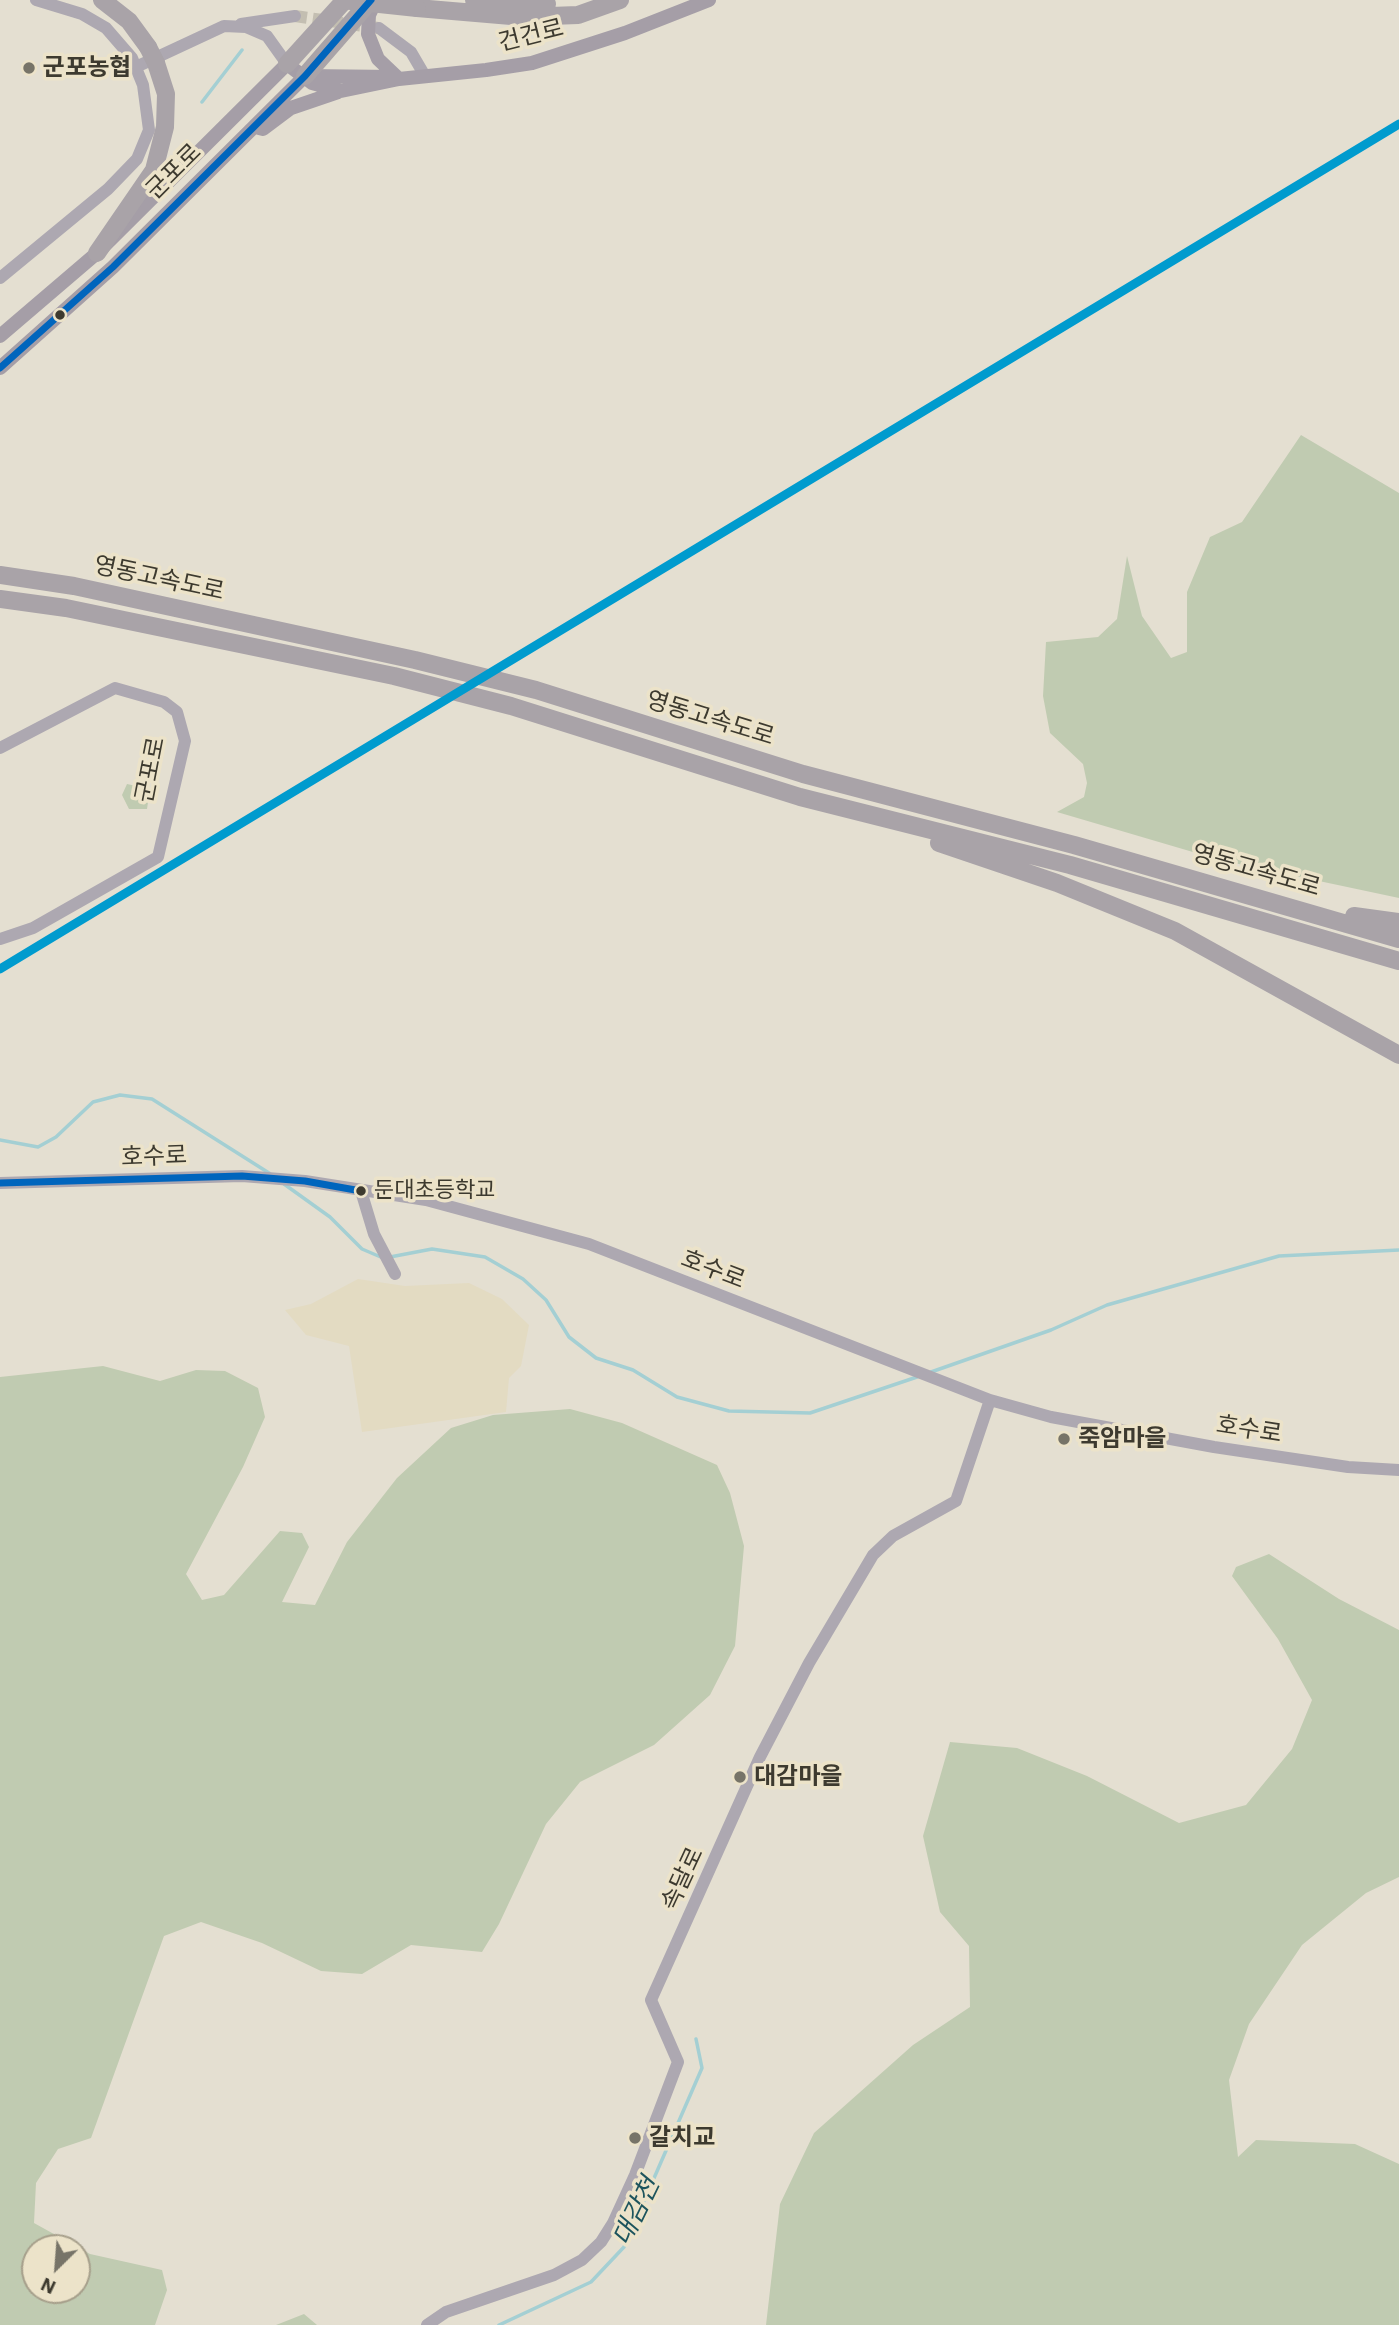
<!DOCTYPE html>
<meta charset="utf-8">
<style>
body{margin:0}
#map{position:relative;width:1399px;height:2325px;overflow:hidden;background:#e4dfd1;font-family:"IBM Plex Sans",sans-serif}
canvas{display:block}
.north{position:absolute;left:21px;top:2234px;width:70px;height:70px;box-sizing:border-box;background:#ece3c9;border:2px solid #a69f8b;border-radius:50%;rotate:205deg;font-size:19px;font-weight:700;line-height:28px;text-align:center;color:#3d3a2f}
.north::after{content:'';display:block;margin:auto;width:24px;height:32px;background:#777468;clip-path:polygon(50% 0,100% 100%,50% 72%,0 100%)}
</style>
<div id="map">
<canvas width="1399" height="2325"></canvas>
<div class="north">N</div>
</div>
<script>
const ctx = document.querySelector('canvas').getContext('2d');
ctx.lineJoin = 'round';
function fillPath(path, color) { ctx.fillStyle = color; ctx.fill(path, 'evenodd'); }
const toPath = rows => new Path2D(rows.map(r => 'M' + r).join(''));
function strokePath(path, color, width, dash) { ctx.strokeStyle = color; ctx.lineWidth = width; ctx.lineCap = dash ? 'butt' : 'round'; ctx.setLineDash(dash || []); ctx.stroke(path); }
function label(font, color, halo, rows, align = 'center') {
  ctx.font = font + ' "IBM Plex Sans","Noto Sans KR",sans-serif'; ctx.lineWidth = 7; ctx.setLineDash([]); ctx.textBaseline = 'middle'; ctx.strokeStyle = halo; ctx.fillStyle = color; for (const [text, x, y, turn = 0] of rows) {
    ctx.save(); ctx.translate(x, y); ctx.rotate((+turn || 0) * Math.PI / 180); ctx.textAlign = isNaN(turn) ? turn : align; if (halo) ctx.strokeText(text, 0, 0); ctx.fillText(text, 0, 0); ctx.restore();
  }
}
const built = toPath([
 [358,1279,405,1286,469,1283,502,1299,529,1325,521,1366,509,1378,506,1412,362,1432,349,1346,306,1335,285,1310,311,1304]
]);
const green = toPath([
 [1301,435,1399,493,1399,898,1220,860,1057,812,1084,797,1087,783,1083,764,1050,733,1043,696,1046,642,1098,637,1117,619,1127,556,1142,616,1171,658,1187,652,1187,592,1210,537,1242,522],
 [127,784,150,789,147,809,129,809,122,795],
 [103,1366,160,1381,196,1370,225,1371,258,1388,265,1417,243,1467,186,1574,202,1600,224,1595,280,1531,302,1533,309,1547,282,1602,315,1605,347,1542,397,1478,451,1428,493,1415,570,1409,622,1423,717,1465,730,1493,744,1546,735,1646,710,1695,654,1745,580,1782,546,1824,499,1924,482,1952,411,1945,362,1974,321,1971,262,1943,201,1922,164,1936,91,2138,58,2149,36,2183,34,2223,90,2254,162,2270,167,2290,155,2325,0,2325,0,1377],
 [35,2248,77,2248,77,2290,35,2290],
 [1269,1554,1339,1599,1399,1630,1399,1877,1366,1893,1302,1945,1249,2024,1229,2080,1238,2157,1256,2140,1355,2144,1399,2164,1399,2325,766,2325,780,2204,814,2133,913,2045,970,2007,969,1946,940,1912,923,1836,950,1742,1017,1748,1087,1776,1179,1823,1246,1805,1292,1749,1312,1700,1278,1639,1232,1576,1236,1567],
 [304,2314,317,2325,276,2325]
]);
const stream = toPath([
 [202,102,242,50],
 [0,1140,38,1147,56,1137,93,1102,120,1095,152,1099,269,1173],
 [284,1184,330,1217,362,1249,383,1258],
 [390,1257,432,1249,485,1257,523,1279,546,1300,569,1337,596,1358,633,1370,677,1397,729,1411,810,1413,917,1377],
 [931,1372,1051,1330,1107,1305,1279,1256,1399,1250],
 [499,2325,591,2282,624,2247,702,2068,696,2039]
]);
const minorTunnel = toPath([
 [295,16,378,28]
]);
const minor = toPath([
 [241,24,295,16],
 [379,28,411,52,425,76],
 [136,67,224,26,246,27,267,36,287,64],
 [0,278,108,189,137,159,149,130,143,85,132,58,106,28,82,14,36,0],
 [0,748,115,688,164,702,177,712,185,741,158,857,33,928,0,939],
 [0,1183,242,1176,305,1181,426,1200,589,1244,990,1400,1051,1417,1214,1447,1348,1467,1399,1470],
 [361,1191,374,1234,395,1274],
 [427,2325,446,2312,554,2275,582,2260,601,2242,613,2223,635,2175,678,2062,651,2000,760,1757,809,1663,873,1555,893,1536,956,1501,990,1400]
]);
const major = toPath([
 [376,0,369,15,368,34,378,59,398,78],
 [305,76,394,77],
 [259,128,263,129,291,108,338,92],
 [0,336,97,253,287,64,312,83,341,91,399,79,486,70,532,63,625,33,709,0],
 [0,368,113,267,305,76]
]);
const highway = toPath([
 [102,0,129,21,148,47],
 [474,0,547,4],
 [417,8,523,17,578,15,620,0],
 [287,64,345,0],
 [305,76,371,0],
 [97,253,154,170,165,127,166,94,156,63],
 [0,575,74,586,415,660,536,690,803,774,1074,845,1399,939],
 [0,599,66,608,394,676,511,706,800,797,1070,865,1399,961],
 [939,843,1057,883,1175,931,1399,1055],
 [1354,916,1399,922]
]);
const highwayBridge = toPath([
 [342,0,417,8],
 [148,47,156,63]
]);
const bus1 = toPath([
 [0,368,113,267,305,76,371,0],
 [0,1183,242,1176,305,1181,361,1191]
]);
const metro1 = toPath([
 [0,969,1399,124]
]);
const markers = [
 [29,68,7,"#777468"],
 [60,315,6,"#3d3a2f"],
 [361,1191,6,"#3d3a2f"],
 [1064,1439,7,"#777468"],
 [740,1777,7,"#777468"],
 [635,2138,7,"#777468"]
];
const busNames = [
 ["둔대초등학교",374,1191]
];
const streetNames = [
 ["건건로",531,36,-14],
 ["군포로",174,172,-45],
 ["영동고속도로",159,579,12],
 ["영동고속도로",710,719,17],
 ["군포로",151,770,-79],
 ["영동고속도로",1256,871,16],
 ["호수로",154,1157,-2],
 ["호수로",713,1270,21],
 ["호수로",1249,1430,9],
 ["속달로",683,1879,-65]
];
const poiNames = [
 ["군포농협",43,68],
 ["죽암마을",1078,1439],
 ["대감마을",754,1777],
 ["갈치교",649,2138]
];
const waterNames = [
 ["대감천",637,2212,-64]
];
fillPath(built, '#e3dbc2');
fillPath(green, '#c0cbb1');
strokePath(stream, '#a4cfd3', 3.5);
strokePath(minorTunnel, '#c3beb1', 12, [12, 6]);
strokePath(minor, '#ada8b1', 12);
strokePath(major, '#a59ea7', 14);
strokePath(highway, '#a9a3a8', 18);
strokePath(highwayBridge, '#a9a3a8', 18);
strokePath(bus1, '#0065bd', 7);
strokePath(metro1, '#009bce', 9);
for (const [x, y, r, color] of markers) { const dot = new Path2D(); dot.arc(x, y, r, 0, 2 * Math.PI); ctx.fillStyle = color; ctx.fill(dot); strokePath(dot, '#ece3c9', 2.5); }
label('22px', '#3d3a2f', '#ece3c9', busNames, 'left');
label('24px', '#3d3a2f', '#ece3c9', streetNames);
label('bold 24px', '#3d3a2f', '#ece3c9', poiNames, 'left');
label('italic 26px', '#1d545d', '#ece3c9', waterNames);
</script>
